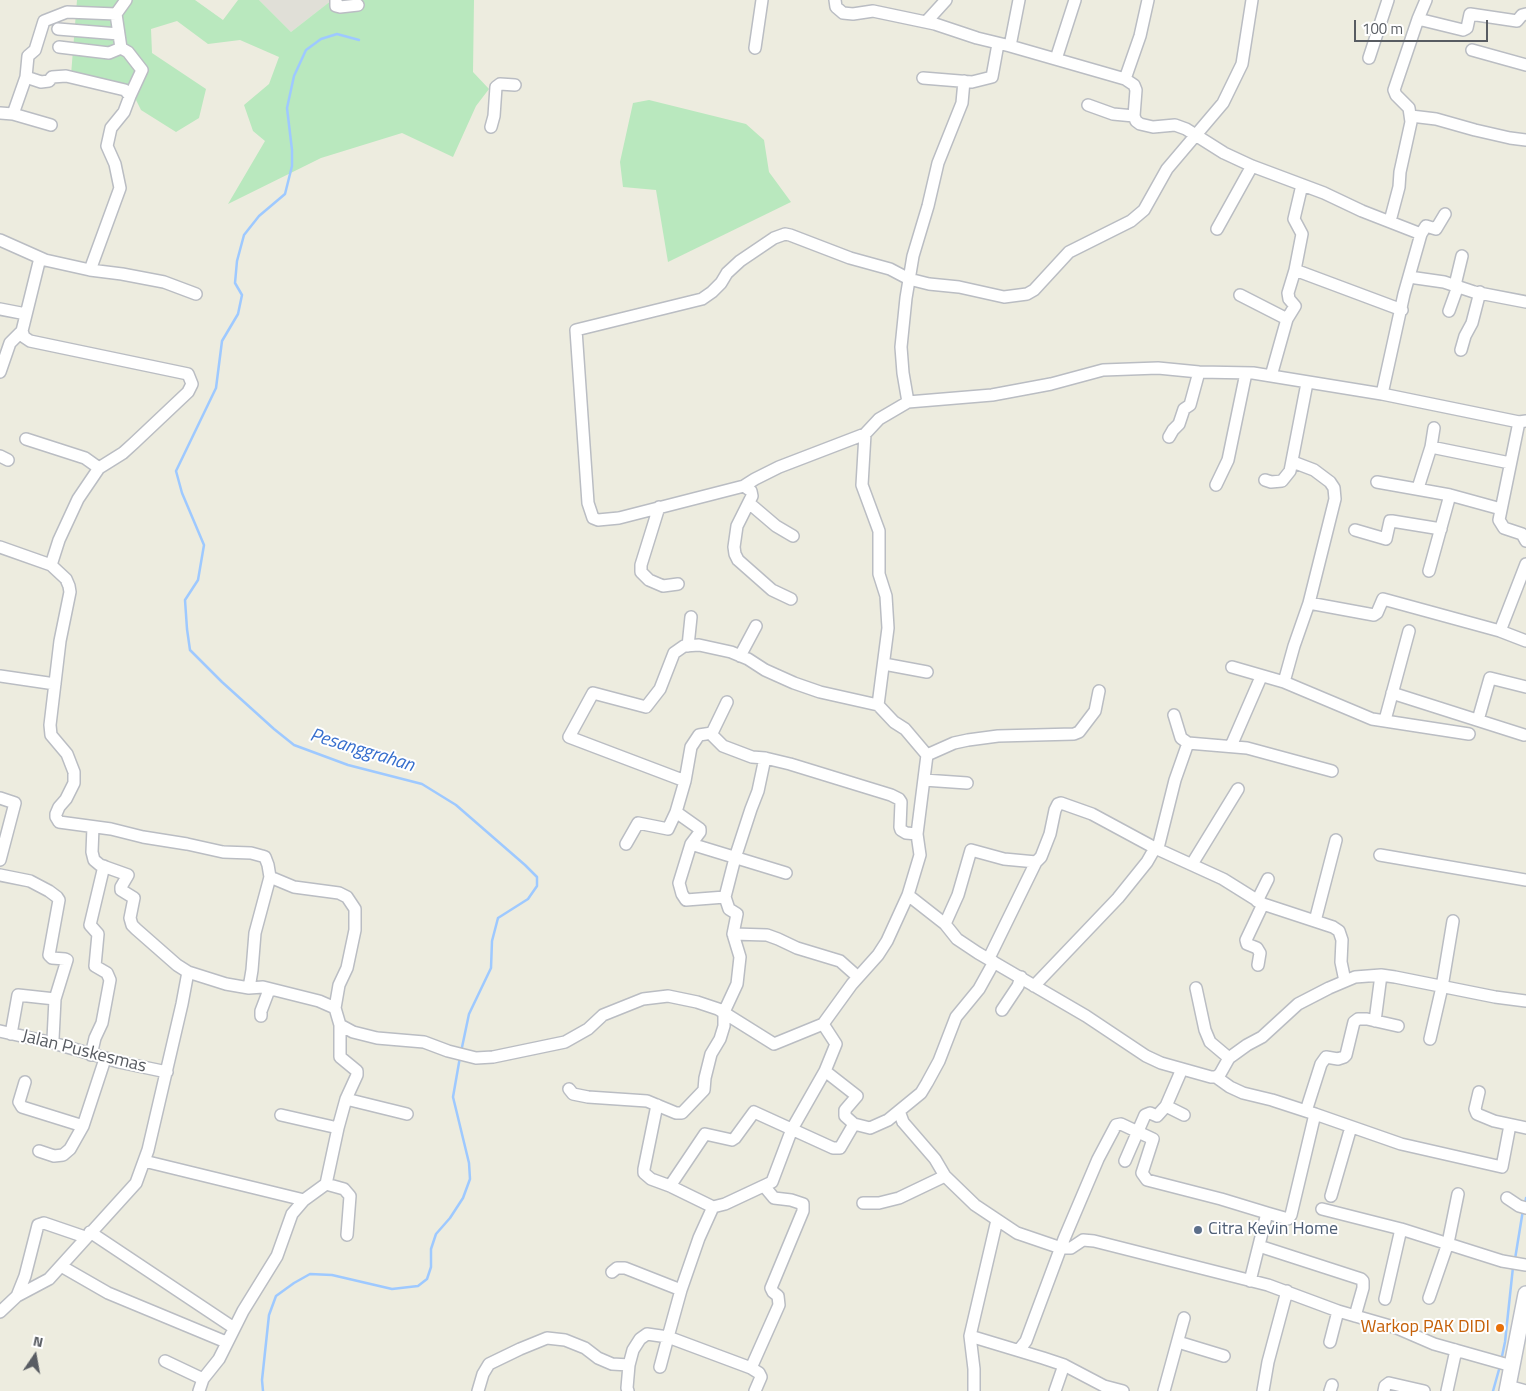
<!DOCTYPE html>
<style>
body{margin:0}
#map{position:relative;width:1526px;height:1391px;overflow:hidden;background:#edecdf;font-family:"Titillium Web",sans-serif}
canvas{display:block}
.north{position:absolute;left:10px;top:1331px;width:50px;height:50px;-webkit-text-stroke:4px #fff;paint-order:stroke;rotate:12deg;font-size:14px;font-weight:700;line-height:20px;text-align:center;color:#585c62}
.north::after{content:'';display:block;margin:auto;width:18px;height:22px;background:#585c62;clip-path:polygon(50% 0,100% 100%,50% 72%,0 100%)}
.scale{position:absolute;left:1354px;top:20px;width:134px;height:22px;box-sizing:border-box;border:2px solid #585c62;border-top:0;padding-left:6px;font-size:15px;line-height:18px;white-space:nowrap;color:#585c62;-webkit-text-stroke:4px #fff;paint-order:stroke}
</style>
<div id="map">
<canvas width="1526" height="1391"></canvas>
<div class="north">N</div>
<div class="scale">100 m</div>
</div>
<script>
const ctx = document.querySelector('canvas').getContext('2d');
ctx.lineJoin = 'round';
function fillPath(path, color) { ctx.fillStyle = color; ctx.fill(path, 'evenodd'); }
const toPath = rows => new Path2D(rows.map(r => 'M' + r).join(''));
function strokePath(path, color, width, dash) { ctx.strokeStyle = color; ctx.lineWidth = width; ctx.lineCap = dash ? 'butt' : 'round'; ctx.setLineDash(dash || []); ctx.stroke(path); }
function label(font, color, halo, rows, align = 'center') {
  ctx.font = font + ' "Titillium Web",sans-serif'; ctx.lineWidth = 4; ctx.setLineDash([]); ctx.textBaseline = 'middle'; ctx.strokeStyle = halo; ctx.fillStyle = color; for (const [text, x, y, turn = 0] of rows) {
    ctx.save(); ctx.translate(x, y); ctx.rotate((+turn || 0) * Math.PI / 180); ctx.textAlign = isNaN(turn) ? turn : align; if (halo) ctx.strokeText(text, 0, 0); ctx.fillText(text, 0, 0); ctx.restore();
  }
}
const industrial = toPath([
 [259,0,332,0,291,32]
]);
const green = toPath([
 [77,0,195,0,223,20,238,0,259,0,291,32,332,0,474,0,473,72,489,89,476,106,453,157,402,133,321,158,228,204,265,141,253,131,244,105,269,84,279,57,240,40,208,44,177,21,151,29,152,53,206,89,199,118,176,132,141,110,129,86,71,75],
 [649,100,746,124,764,140,769,172,791,202,668,262,656,190,623,187,620,162,633,103]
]);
const stream = toPath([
 [359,40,337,34,321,39,306,50,294,76,287,108,292,150,292,166,285,194,259,216,244,235,237,261,235,283,242,295,238,314,222,341,216,388,176,471,182,493,204,545,198,580,185,600,187,629,190,650,222,682,274,729,294,745,348,765,422,784,456,805,525,865,537,877,537,886,528,899,498,918,492,941,491,968,469,1014,461,1052],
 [1525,1205,1526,1198],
 [1515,1259,1523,1210],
 [1501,1361,1505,1342,1513,1267],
 [263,1391,262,1380,269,1315,276,1296,294,1283,310,1274,332,1275,392,1289,418,1286,427,1279,431,1267,431,1249,436,1234,450,1218,463,1198,470,1179,469,1163,453,1097,460,1057],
 [1493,1391,1500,1366]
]);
const minor = toPath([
 [336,0,336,6,340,7,358,5],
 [835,0,836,7,843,13,853,14,873,11,935,24,977,38,1010,46,1125,79,1134,85,1136,90,1134,116,1136,121,1140,124,1153,127,1175,125,1186,129,1224,153,1252,166,1324,193,1362,211,1421,234,1404,294,1382,394],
 [1252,0,1242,64,1223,103,1167,169,1144,210,1131,221,1069,252,1034,290,1027,294,1004,297,959,287,929,284,909,279,890,269,850,258,790,235,785,234,774,238,740,261,727,273,721,283,712,292,702,299,576,330,588,503,593,518,598,520,619,518,744,486,755,479,779,467,865,434,879,419,908,402,992,395,1051,384,1103,370,1158,368,1199,372,1253,373,1382,394,1519,422,1526,421],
 [1426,0,1418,19,1463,30,1467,28,1470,14,1517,21,1522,15,1526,14],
 [116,14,121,48,128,52,142,70,130,96],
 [926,22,946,0],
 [58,29,119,34],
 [1010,46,1019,0],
 [59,47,109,53,121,48],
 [755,48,762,0],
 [1472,50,1526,65],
 [1369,58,1388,0],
 [1056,59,1075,0],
 [26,77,41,82,49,81,52,77,66,76,125,90,130,96,124,112,111,128,107,146,115,164,120,188,90,270],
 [923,78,972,82,992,77,998,44],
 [1125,79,1140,36,1148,0],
 [1088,105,1113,114,1134,116],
 [0,113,13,114,26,77,28,56,35,50,44,21,67,12,116,14,126,0],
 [13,114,51,125],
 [1411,116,1436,119,1475,130,1510,138,1526,140],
 [491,127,494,116,496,87,500,84,515,85],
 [1390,221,1399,187,1400,172,1411,122,1409,108,1396,95,1394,90,1418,19],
 [1217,229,1252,166],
 [1421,234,1426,226,1436,229,1445,214],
 [0,240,45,260,90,270,122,274,164,282,196,294],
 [1295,270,1402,310],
 [1409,277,1444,282,1474,292,1526,302],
 [1455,285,1462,256],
 [1240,295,1287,319],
 [0,309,26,314],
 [1449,311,1458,286],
 [22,331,24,337,30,341,188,374,192,384,188,392,134,443,123,453,99,468,78,499,59,540,51,565],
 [1461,350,1465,336,1472,323,1480,292],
 [0,372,10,343,22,331,40,258],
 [1271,376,1287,319,1295,306,1289,299,1288,293,1295,270,1302,234,1294,219,1302,185],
 [908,402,903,373,901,347,906,298,913,256,928,206,938,163,962,103,964,81],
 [1519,422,1499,520,1504,528,1522,534,1526,541],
 [1169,437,1173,430,1179,424,1184,409,1190,405,1199,372],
 [26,439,85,458,99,468],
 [1431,447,1434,428],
 [0,456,8,460],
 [1293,462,1314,470,1330,482,1334,488,1335,499,1309,603],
 [1265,480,1271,482,1282,481,1290,471,1307,383],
 [1377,482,1450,495,1501,509],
 [1216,485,1228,460,1246,373],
 [744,486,751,491,752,496,737,526,734,547,735,554,738,560,772,590,791,599],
 [1418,488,1431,447,1510,463],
 [749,503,776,526,793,536],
 [659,507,641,565,641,572,649,580,663,586,678,584],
 [1355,530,1386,539,1390,521,1392,521,1441,529],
 [0,547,51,565,66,579,69,586,70,592,60,641,50,725,51,735,67,754,74,772,74,783,66,799,59,807,56,814,56,817,59,822,111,829,143,837,187,844,223,852,251,853,262,856,265,857,268,865,270,877,294,887,339,893,347,897,355,909,355,930,347,968,339,985,335,1008,340,1025,353,1032,377,1038,424,1042,448,1051,476,1058,493,1057,565,1042,588,1029,603,1015,643,999,668,996,697,1002,718,1009,774,1044,823,1024,852,984,878,955,887,941,908,895,920,855,917,834,927,755,905,729,894,722,878,705,888,628,886,596,879,574,879,531,862,485,865,434],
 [1429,571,1450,495],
 [1500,631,1526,641],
 [688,646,691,617],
 [740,656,756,626],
 [884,664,927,672],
 [1232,667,1284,682,1372,719,1469,734],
 [0,676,55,684],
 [1284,682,1294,646,1309,603,1374,615,1377,613,1383,599,1500,631,1526,564],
 [1392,693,1524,735],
 [727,702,712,733,713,736,723,746,752,757,765,758,790,764,891,795,899,799,901,802,900,827,901,830,906,833,917,834],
 [1174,715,1181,738,1188,743,1247,748,1332,771],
 [1385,720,1409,631],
 [1478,720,1490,678,1526,687],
 [1231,746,1261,677],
 [927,755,954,743,968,740,998,736,1074,734,1079,732,1095,711,1099,691],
 [924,780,967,783],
 [685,781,569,737,593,693,646,707,660,689,674,653,684,646,699,645,731,652,748,659,765,670,794,683,820,692,878,705],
 [0,798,15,803,0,860],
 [676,812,700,829,700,832,691,844,786,873],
 [626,844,638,823,668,829,676,812,685,781,691,747,699,735,712,733],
 [1158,848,1175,780,1188,743],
 [1380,855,1526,880],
 [1192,864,1238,789],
 [0,875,30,881,49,891,57,897,59,900,49,955,52,958,65,959,67,960,55,999,53,1039],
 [908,895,945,924,957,939,978,953,1086,1016,1146,1056,1161,1063,1211,1077,1216,1077,1220,1074,1229,1058,1247,1045,1262,1037,1298,1004,1329,988,1355,977,1381,975,1395,977,1495,997,1526,1001],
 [725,897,735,858,751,809,758,791,765,758],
 [1257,901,1268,879],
 [1315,921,1336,840],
 [945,924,958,895,971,850,1004,859,1036,862,1041,857,1050,834,1055,810,1058,804,1061,803,1092,814,1155,848,1223,879,1263,904,1333,927,1339,931,1342,940,1341,962,1345,981],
 [733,934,767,935,778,939,797,948,840,961,858,977],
 [989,958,1036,862],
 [1258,965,1260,953,1257,948,1247,944,1246,940,1263,904],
 [188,972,226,984,249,988,263,987,319,1001,335,1008],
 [1034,986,1118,898,1147,862,1155,848],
 [249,988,252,970,255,933,270,877],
 [1196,988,1205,1030,1210,1042,1229,1058],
 [1002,1010,1018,986,1021,977],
 [261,1016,261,1011,269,990],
 [1375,1021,1381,975],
 [823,1024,836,1044,825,1071,857,1096,845,1110,845,1116,854,1124,870,1128,888,1120,899,1111,903,1122,935,1159,945,1176,975,1205,1017,1233,1061,1248,1071,1248,1083,1240,1094,1241,1268,1285,1338,1311,1397,1328,1434,1344,1512,1366],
 [0,1031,53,1043,119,1062,167,1072],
 [11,1034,18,995,55,999],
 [1430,1039,1442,987,1453,921],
 [91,1055,95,1038,102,1023,110,980,107,973,95,966,98,934,90,925,104,866],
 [1182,1069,1166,1106,1184,1115],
 [1216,1077,1230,1087,1243,1093,1272,1100,1315,1114,1291,1215,1288,1219,1267,1213,1250,1281],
 [25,1082,19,1102,22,1107,83,1126],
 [569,1089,573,1094,588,1097,647,1101,676,1113,682,1113,704,1090,705,1078,711,1054,720,1039,724,1026,724,1012,737,984,740,957,733,934,737,914,729,909,725,897,686,900,682,894,679,883,691,844],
 [1479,1092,1475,1109,1477,1114,1494,1121,1526,1128],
 [346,1099,407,1114],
 [657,1105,644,1169,644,1173,651,1179,670,1186,713,1207],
 [899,1111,921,1093,927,1083,939,1061,956,1017,979,989,994,962],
 [1306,1111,1321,1064,1326,1057,1338,1059,1344,1057,1346,1055,1354,1022,1358,1019,1367,1019,1398,1026],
 [1315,1114,1401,1144,1502,1167,1510,1125],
 [281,1115,338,1128],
 [39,1151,54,1156,63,1155,70,1149,83,1126,105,1059],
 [144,1161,304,1200],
 [1125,1161,1145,1115,1150,1113,1157,1116,1166,1106],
 [326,1184,344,1189,350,1196,347,1235],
 [670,1186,705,1134,732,1140,735,1138,754,1112,833,1148,840,1148,854,1124],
 [1331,1196,1351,1127],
 [1507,1198,1519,1206,1526,1208],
 [863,1203,879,1203,899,1198,945,1176],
 [1322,1209,1401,1229,1502,1261,1526,1265],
 [90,1232,234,1328],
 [1259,1246,1361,1279,1363,1281,1363,1288,1355,1316],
 [61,1266,108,1293,226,1342],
 [612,1272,617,1268,625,1268,681,1290],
 [17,1296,25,1276,38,1225,44,1223,85,1237],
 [1429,1298,1448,1243,1458,1194],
 [1385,1299,1401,1229],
 [0,1312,17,1296,49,1279,136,1183,148,1150,182,1004,188,972,177,965,136,929,132,925,130,918,134,898,121,890,121,887,128,875,100,865,94,860,92,852,93,827],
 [970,1336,1043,1358,1064,1365,1104,1386,1123,1391],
 [1178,1342,1224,1356],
 [1330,1342,1338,1311],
 [1019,1350,1026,1341,1064,1239,1098,1159,1116,1125,1121,1124,1153,1139,1142,1173,1147,1180,1221,1199,1267,1213],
 [165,1361,203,1379],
 [660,1367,668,1337,751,1368,779,1305,778,1296,773,1292,771,1288,803,1211,803,1204,791,1200,774,1198,764,1186],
 [751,1368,759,1373,761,1377,755,1391],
 [1508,1386,1526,1391],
 [199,1391,203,1379,219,1359,243,1311,277,1256,292,1214,304,1200,326,1184,338,1128,346,1099,357,1075,357,1071,340,1057,340,1025],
 [478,1391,483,1374,489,1364,520,1349,547,1338,565,1340,585,1348,598,1358,612,1364,629,1365],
 [628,1391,627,1388,629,1365,633,1350,640,1339,647,1334,668,1337,681,1290,699,1238,713,1207,725,1204,772,1182,792,1129,825,1071],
 [974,1391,974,1369,970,1336,997,1220],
 [1055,1391,1064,1365],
 [1164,1391,1184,1318],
 [1263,1391,1268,1362,1287,1291],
 [1330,1391,1332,1385],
 [1384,1391,1385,1386,1389,1383,1424,1391],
 [1447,1391,1456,1350]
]);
const secondary = toPath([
 [1507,1391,1526,1294]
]);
const markers = [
 [1198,1230,5,"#5c6f8a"],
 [1500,1328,5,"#e8710a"]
];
const streetNames = [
 ["Jalan Puskesmas",84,1052,14]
];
const serviceNames = [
 ["Citra Kevin Home",1208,1230]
];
const foodNames = [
 ["Warkop PAK DIDI",1490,1328]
];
const waterNames = [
 ["Pesanggrahan",362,751,17]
];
fillPath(industrial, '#e0dfd7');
fillPath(green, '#b9e8be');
strokePath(stream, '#9ec9ff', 2.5);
strokePath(minor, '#babdc3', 14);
strokePath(secondary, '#bcbfc7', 18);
strokePath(minor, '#fff', 11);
strokePath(secondary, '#fff', 15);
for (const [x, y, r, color] of markers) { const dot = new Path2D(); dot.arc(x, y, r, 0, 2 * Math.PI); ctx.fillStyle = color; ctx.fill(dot); strokePath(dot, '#fff', 2); }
label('18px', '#585c62', '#fff', streetNames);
label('18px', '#4e5e75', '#fff', serviceNames, 'left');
label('18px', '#c56008', '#fff', foodNames, 'right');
label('italic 19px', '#366ecd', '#fff', waterNames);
</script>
